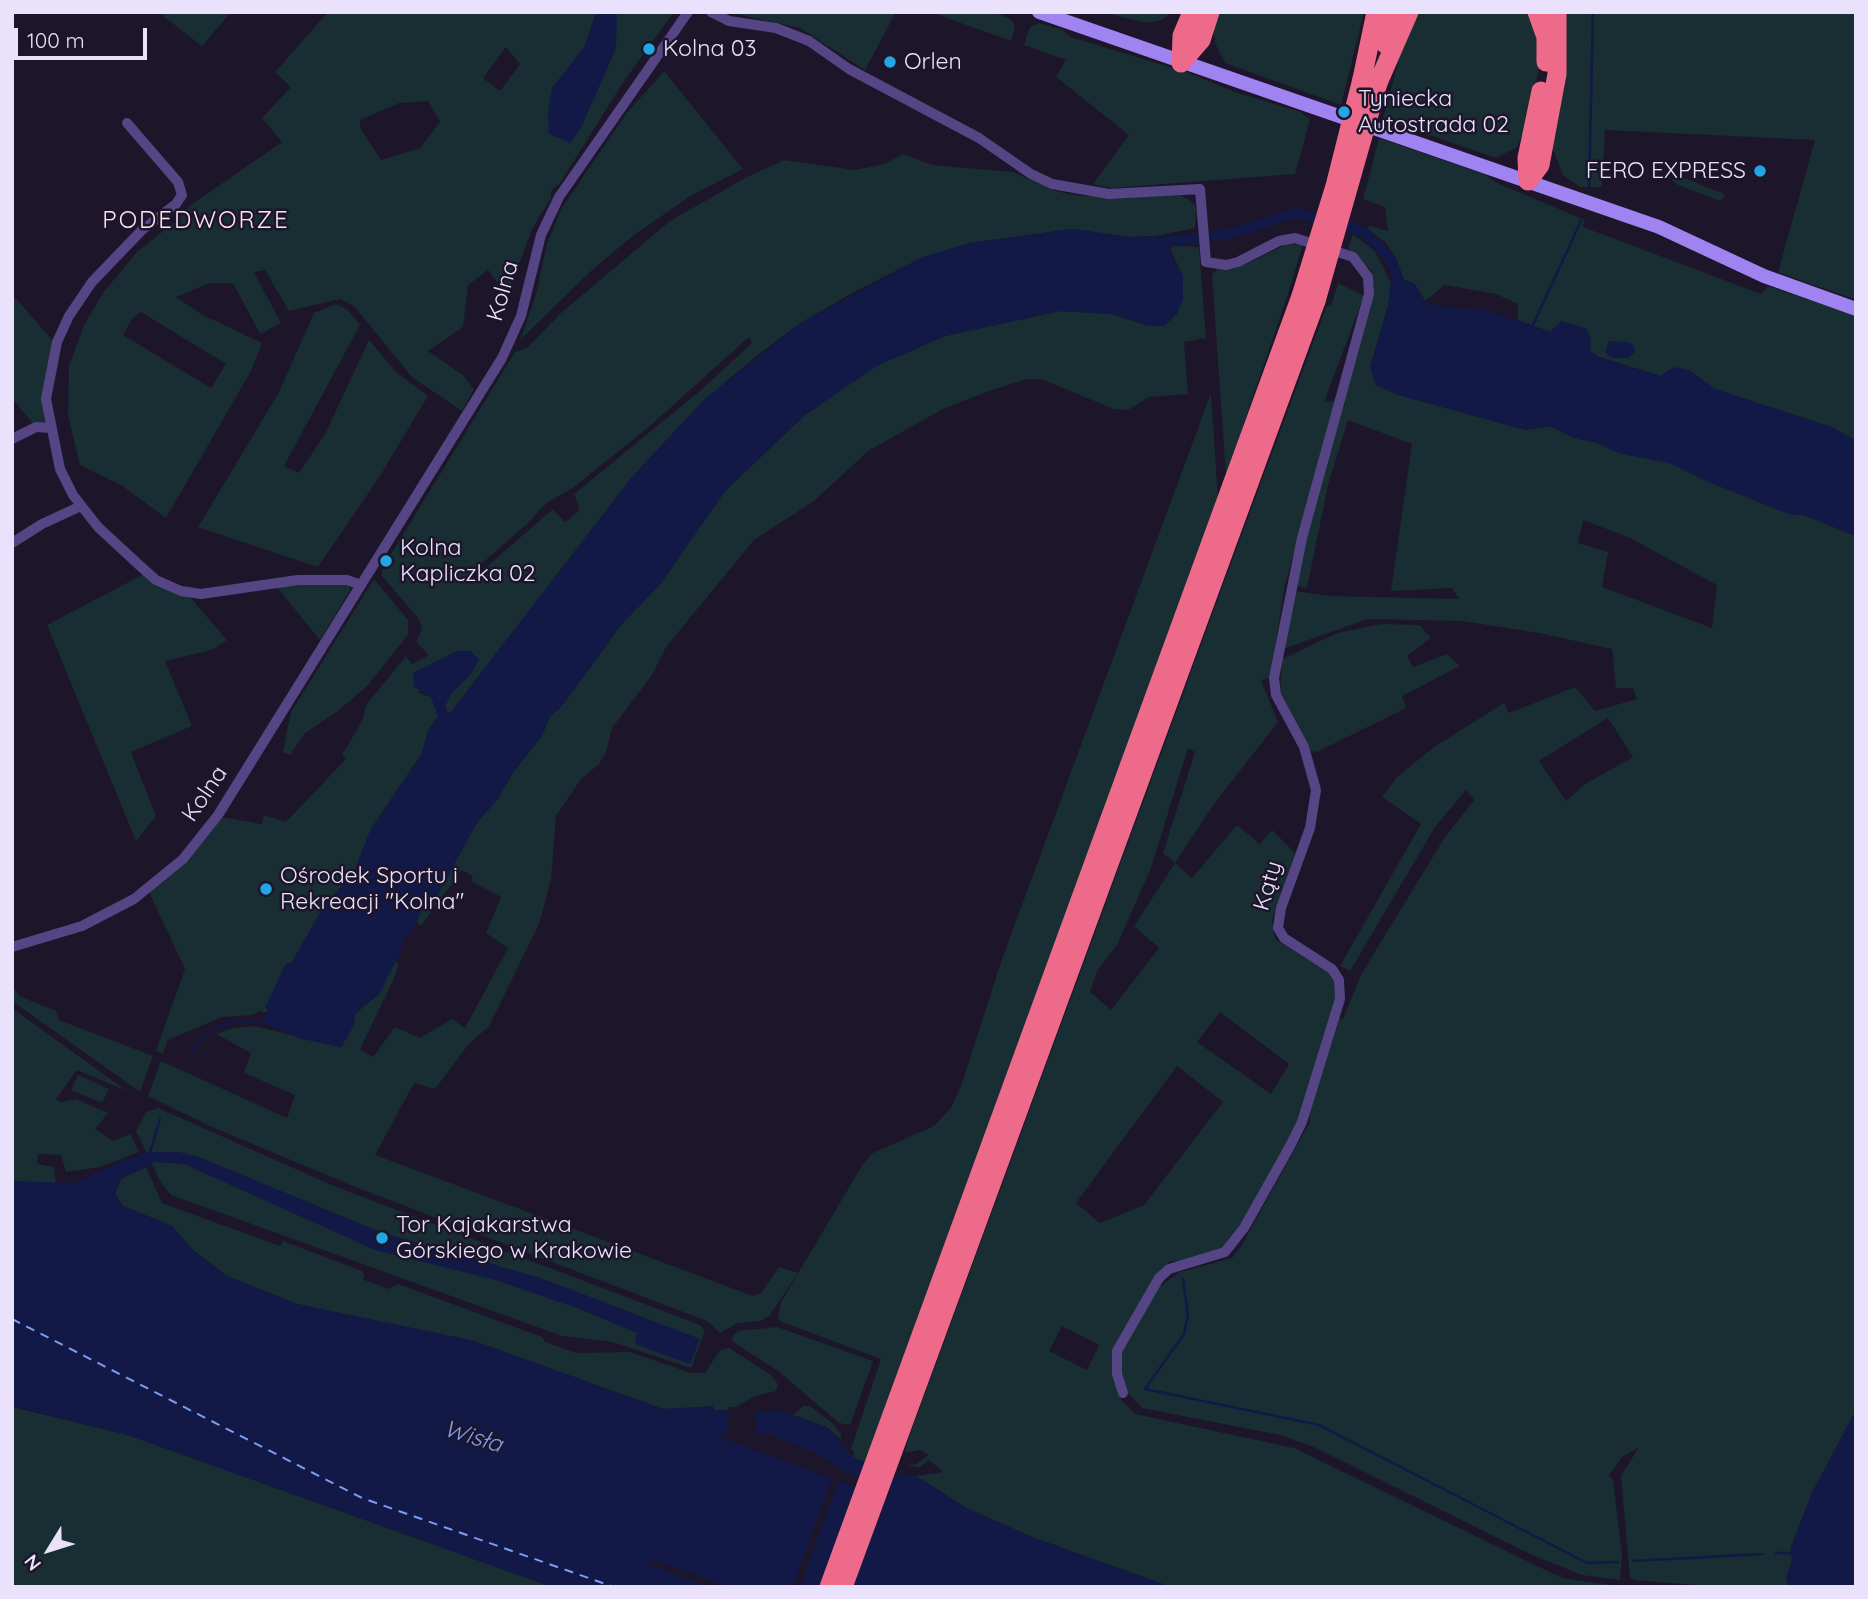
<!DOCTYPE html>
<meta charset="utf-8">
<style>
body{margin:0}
#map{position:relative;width:1868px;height:1599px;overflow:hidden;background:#1d152a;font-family:Quicksand,sans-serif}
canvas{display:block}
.frame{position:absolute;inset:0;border:14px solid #eae1fc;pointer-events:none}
.north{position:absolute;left:14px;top:1515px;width:70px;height:70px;-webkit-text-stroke:5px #1d152a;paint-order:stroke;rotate:232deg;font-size:19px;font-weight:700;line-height:28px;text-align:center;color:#eae1fc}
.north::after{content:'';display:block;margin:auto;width:24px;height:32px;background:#eae1fc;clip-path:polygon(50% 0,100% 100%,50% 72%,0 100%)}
.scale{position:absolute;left:14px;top:28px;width:133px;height:32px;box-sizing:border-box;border:4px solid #eae1fc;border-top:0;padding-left:9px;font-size:21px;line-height:24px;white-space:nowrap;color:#eae1fc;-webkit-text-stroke:5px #1d152a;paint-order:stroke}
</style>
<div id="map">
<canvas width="1868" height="1599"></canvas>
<div class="frame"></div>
<div class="north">N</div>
<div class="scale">100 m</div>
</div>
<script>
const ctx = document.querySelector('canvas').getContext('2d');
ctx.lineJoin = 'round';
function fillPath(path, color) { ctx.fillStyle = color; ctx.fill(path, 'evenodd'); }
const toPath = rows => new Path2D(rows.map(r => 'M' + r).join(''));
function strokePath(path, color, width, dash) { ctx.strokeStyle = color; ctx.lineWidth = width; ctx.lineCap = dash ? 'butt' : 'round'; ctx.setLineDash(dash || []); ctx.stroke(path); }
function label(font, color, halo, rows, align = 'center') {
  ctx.font = font + ' Quicksand,sans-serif'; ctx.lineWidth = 5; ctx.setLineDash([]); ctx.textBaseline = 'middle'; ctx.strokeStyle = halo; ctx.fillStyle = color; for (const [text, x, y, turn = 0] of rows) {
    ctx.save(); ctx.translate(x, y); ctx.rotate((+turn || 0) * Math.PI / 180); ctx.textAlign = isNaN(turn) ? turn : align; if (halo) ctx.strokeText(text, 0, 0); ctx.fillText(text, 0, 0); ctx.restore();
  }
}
const green = toPath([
 [167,12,231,12,202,46,163,16],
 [328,12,674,12,624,81,560,183,551,191,551,198,532,229,512,283,503,290,488,270,468,285,463,327,428,351,463,375,474,389,462,411,412,377,354,306,340,299,289,311,265,270,254,272,281,323,260,334,233,283,210,283,176,297,201,314,262,343,251,371,166,518,121,485,80,465,68,415,69,366,84,325,103,293,137,252,186,213,188,207,282,142,262,118,291,87,275,72],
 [506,47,520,64,500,91,483,78],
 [428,101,440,122,420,148,381,160,360,128,360,120,399,103],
 [141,312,226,364,211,388,123,335,132,319],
 [727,12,896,12,865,70,800,28],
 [930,12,995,12,1012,20,1015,29,1011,41],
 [1116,12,1172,12,1162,20,1147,23,1109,14],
 [1217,12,1364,12,1341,105,1225,63,1215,43,1213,28],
 [1418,12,1530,12,1542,50,1530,117,1517,147,1496,158,1383,119,1399,59],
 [1563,12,1855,12,1856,300,1778,272,1815,140,1605,130,1602,187,1580,187,1563,175,1552,147],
 [1039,23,1061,29,1071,37,1189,73,1238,93,1301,112,1310,120,1295,174,1112,188,1093,184,1129,135,1056,77,1066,60,1024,45,1030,27],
 [664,71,743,169,692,195,634,235,592,270,520,340,535,298,547,244,561,209,626,114],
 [1379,138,1486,175,1497,183,1585,220,1583,227,1761,294,1768,286,1856,316,1856,441,1834,428,1715,389,1689,370,1661,376,1599,357,1550,332,1518,320,1518,304,1496,294,1445,285,1425,301,1414,283,1404,280,1396,258,1385,242,1367,229,1369,226,1388,231,1385,207,1363,199],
 [903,154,932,165,1013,172,1055,191,1079,196,1177,193,1191,201,1196,208,1195,228,1156,236,1129,237,1072,229,970,243,923,257,852,293,799,324,760,353,704,400,632,477,451,712,447,712,445,706,451,694,471,674,417,692,431,697,439,716,428,730,422,753,371,829,353,875,326,903,266,1008,269,1009,267,1013,260,1011,252,1015,222,1017,168,1040,163,1054,156,1051,185,969,149,892,221,817,262,824,264,815,286,822,346,759,342,755,362,721,366,705,406,656,412,664,429,655,416,642,422,630,419,619,381,575,383,567,515,352,527,348,561,313,670,221,747,177,784,160,855,170,884,164],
 [749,337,752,343,700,391,574,494,580,510,565,522,553,509,468,583,463,580,528,523,545,504,574,487,651,425],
 [1677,175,1724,194,1725,197,1720,201,1676,184,1672,180],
 [1353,234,1375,251,1391,283,1388,305,1395,394,1526,430,1550,426,1574,438,1598,443,1618,453,1670,463,1702,479,1789,514,1804,515,1856,536,1856,1410,1812,1493,1791,1547,1792,1560,1786,1578,1789,1587,1721,1587,1634,1580,1630,1577,1621,1476,1639,1447,1622,1457,1609,1475,1613,1480,1622,1556,1620,1580,1582,1575,1532,1555,1314,1447,1280,1435,1142,1408,1128,1393,1120,1372,1122,1351,1159,1287,1180,1272,1232,1258,1240,1248,1310,1122,1310,1108,1339,1019,1343,1019,1362,973,1445,837,1474,800,1466,790,1435,827,1350,971,1340,966,1421,824,1382,797,1397,777,1434,747,1504,703,1509,713,1575,687,1595,711,1637,699,1633,688,1616,688,1612,649,1539,633,1462,621,1368,619,1286,648,1284,643,1294,591,1329,596,1459,599,1452,588,1391,591,1412,444,1348,420,1328,485,1307,588,1296,586,1306,531,1374,289,1372,271,1348,249],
 [1583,520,1628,537,1717,585,1712,628,1602,587,1608,552,1578,543],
 [1608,718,1633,757,1585,784,1566,801,1539,761],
 [1303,244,1288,294,1226,476,1212,275,1217,269,1234,268,1251,262,1285,245],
 [1174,246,1199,247,1206,338,1184,342,1188,394,1149,397,1128,410,1114,409,1041,379,1027,379,989,391,943,409,868,451,814,501,754,540,666,647,652,675,612,728,606,752,599,764,581,779,556,816,551,880,539,924,489,1026,468,1045,435,1089,414,1083,375,1155,753,1296,762,1292,779,1267,798,1273,770,1315,761,1321,738,1323,720,1333,707,1321,358,1188,212,1127,148,1096,161,1061,287,1118,295,1095,244,1073,251,1053,216,1034,234,1028,255,1026,341,1047,354,1025,355,1014,379,994,395,961,399,965,391,985,360,1049,373,1057,395,1027,420,1038,452,1019,465,1028,508,948,486,933,501,897,471,881,473,876,462,870,421,926,415,921,424,906,437,895,477,822,497,800,514,771,542,736,550,716,562,706,621,625,661,583,725,491,804,416,841,388,878,365,945,336,1060,311,1112,314,1149,326,1183,276,1170,249],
 [1338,283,1364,296,1324,402,1336,401,1285,585,1270,678,1261,680,1278,722,1214,804,1175,863,1192,878,1237,825,1260,844,1272,830,1295,853,1272,920,1275,939,1328,972,1335,983,1335,1001,1300,1118,1284,1151,1234,1237,1224,1250,1201,1257,1169,1262,1154,1277,1113,1373,1120,1398,1135,1414,1294,1448,1562,1578,1625,1587,1171,1587,1032,1537,968,1509,916,1476,943,1472,929,1460,920,1467,906,1466,916,1464,929,1455,920,1450,905,1453,908,1440,1243,531,1327,305,1331,306],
 [1188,748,1195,752,1163,853,1175,863,1134,926,1159,948,1111,1010,1090,992,1097,971,1117,945,1151,868],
 [1220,1012,1289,1064,1271,1094,1197,1042],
 [1177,1066,1223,1102,1144,1205,1100,1223,1076,1203],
 [1062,1326,1099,1345,1087,1370,1049,1351],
 [12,294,54,342,45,423,34,424,12,399],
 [336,304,347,309,360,325,284,466,299,473,325,434,369,340,397,373,428,396,380,476,318,567,198,527,278,394,314,313],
 [1211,393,1218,499,865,1462,853,1457,854,1452,851,1449,881,1359,782,1322,778,1318,781,1302,863,1164,873,1153,934,1126,951,1108,961,1086,1002,959],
 [144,574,168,591,189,596,227,640,212,650,165,661,192,726,131,752,156,816,136,841,47,625],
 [374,579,408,620,408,635,367,686,338,711,304,734,290,755,283,752,291,712],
 [309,583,347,584,351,589,320,640,276,586],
 [1381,624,1419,625,1431,638,1407,656,1413,667,1447,654,1460,666,1402,696,1406,708,1317,752,1310,751,1280,698,1282,659,1337,633],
 [12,985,19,996,56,1011,59,1020,153,1056,140,1092,12,1001],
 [12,1008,127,1091,77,1070,56,1099,60,1102,76,1099,108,1113,95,1129,113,1141,130,1134,139,1152,100,1167,66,1172,61,1155,38,1154,37,1164,54,1167,56,1185,12,1181],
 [78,1075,109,1089,102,1103,71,1090],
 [158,1108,334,1186,700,1325,705,1331,691,1368,613,1342,562,1336,171,1195,161,1183,136,1131,146,1112],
 [146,1167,162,1203,280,1246,283,1241,362,1271,365,1275,362,1279,388,1289,398,1284,542,1337,545,1342,576,1353,630,1352,691,1373,705,1373,720,1350,729,1348,771,1375,778,1384,776,1391,755,1396,736,1407,729,1407,728,1410,714,1410,713,1407,663,1409,474,1341,297,1304,227,1276,193,1250,172,1226,123,1206,115,1194,117,1185,121,1179],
 [777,1327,873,1361,850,1425,839,1423,778,1371,733,1342,732,1337,738,1331],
 [803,1406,810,1406,832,1423,841,1434,841,1440,827,1427,793,1415],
 [12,1407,128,1435,552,1587,12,1587]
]);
const water = toPath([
 [596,12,617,12,616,48,581,128,570,143,549,134,548,111,552,88,584,47],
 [1072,229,1129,237,1156,236,1164,242,1183,276,1183,299,1177,314,1164,326,1149,326,1112,314,1060,311,945,336,878,365,804,416,725,491,661,583,621,625,562,706,550,716,542,736,514,771,497,800,477,823,437,895,424,906,414,928,403,939,402,949,379,994,355,1013,354,1025,341,1047,302,1039,263,1023,268,1009,265,1008,286,963,291,963,326,903,353,875,371,829,422,753,428,730,438,716,431,697,414,687,413,673,457,651,471,651,479,660,471,674,451,694,445,706,447,712,451,712,632,477,704,400,799,324,923,257,970,243],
 [1404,280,1414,283,1425,301,1433,305,1489,311,1550,332,1561,321,1586,328,1591,337,1590,350,1599,357,1660,376,1674,367,1689,370,1715,389,1834,428,1856,441,1856,536,1804,515,1789,514,1702,479,1670,463,1618,453,1598,443,1574,438,1550,426,1526,430,1395,394,1375,385,1370,367,1388,305,1391,283],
 [1609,341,1627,342,1634,345,1635,352,1627,358,1613,358,1605,352],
 [150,1152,179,1152,199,1157,383,1233,541,1278,700,1339,690,1364,635,1344,637,1333,577,1308,492,1279,375,1250,184,1164,155,1162,121,1179,115,1194,123,1206,172,1226,193,1250,227,1276,297,1304,474,1341,663,1409,713,1406,714,1410,728,1410,729,1434,717,1436,887,1499,890,1490,845,1472,817,1453,768,1434,756,1434,756,1411,775,1412,774,1409,827,1427,854,1458,896,1473,916,1476,968,1509,1032,1537,1171,1587,728,1587,652,1559,648,1564,709,1587,552,1587,128,1435,12,1406,12,1181,74,1183,127,1159],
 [1856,1410,1856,1587,1789,1587,1786,1578,1792,1560,1791,1547,1812,1493]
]);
const pier = toPath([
 [833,1476,839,1479,800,1587,793,1587]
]);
const stream = toPath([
 [1589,188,1593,12],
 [1533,325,1581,221],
 [191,1051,206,1034,220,1026,236,1022,263,1023],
 [150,1153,160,1119],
 [1183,1279,1188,1315,1184,1334,1145,1389,1319,1425,1587,1563,1618,1562],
 [1776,1553,1791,1553],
 [1633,1561,1763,1554]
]);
const canal = toPath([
 [1164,242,1229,234,1296,213,1365,232,1391,259,1399,282]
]);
const ferry = toPath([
 [12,1319,362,1498,614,1587]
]);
const street = toPath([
 [711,12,729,21,776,28,809,41,849,69,979,138,1031,174,1052,184,1109,194,1200,189,1206,262,1226,265,1238,262,1279,241,1295,238,1353,257,1368,277,1369,294,1302,538,1274,678,1276,695,1304,747,1316,790,1310,828,1281,908,1278,928,1284,938,1332,969,1339,980,1340,999,1302,1122,1289,1148,1244,1228,1225,1252,1169,1269,1159,1278,1117,1351,1117,1374,1123,1393],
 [127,123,178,182,182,195,176,204,142,230,92,282,69,316,57,342,46,399,60,469,73,495,98,527,138,564,156,580,181,591,201,594,298,580,347,580,361,585],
 [12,439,36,427,50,428],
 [12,543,42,524,81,506],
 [12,947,82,926,134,899,183,859,218,815,502,358,521,316,541,235,559,197,688,12]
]);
const secondary = toPath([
 [1039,12,1659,227,1764,276,1856,309]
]);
const highway = toPath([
 [1537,12,1546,37,1546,62],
 [1385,44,1391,12],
 [1181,63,1201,40,1210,12],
 [1181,63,1182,36,1192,12],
 [1362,79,1376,12],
 [1378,83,1409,12],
 [1528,181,1540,165,1557,74,1557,12],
 [1528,181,1527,158,1541,91],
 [829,1587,1301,296],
 [843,1587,1316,301]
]);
const highwayBridge = toPath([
 [1301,296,1335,186,1362,79],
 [1316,301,1378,83]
]);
const markers = [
 [649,49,7,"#23a6e6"],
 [890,62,7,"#23a6e6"],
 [1344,112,7,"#23a6e6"],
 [1760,171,7,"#23a6e6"],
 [386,561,7,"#23a6e6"],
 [266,889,7,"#23a6e6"],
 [382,1238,7,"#23a6e6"]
];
const poiNames = [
 ["Kolna 03",663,49],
 ["Orlen",904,62],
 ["Tyniecka",1358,99],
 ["Autostrada 02",1358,125],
 ["FERO EXPRESS",1746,171,"right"],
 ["Kolna",400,548],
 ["Kapliczka 02",400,574],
 ["Ośrodek Sportu i",280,876],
 ["Rekreacji \"Kolna\"",280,902],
 ["Tor Kajakarstwa",396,1225],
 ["Górskiego w Krakowie",396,1251]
];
const streetNames = [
 ["Kolna",503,291,-74],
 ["Kolna",205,794,-56],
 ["Kąty",1268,886,-74]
];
const neighbourhoodNames = [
 ["PODEDWORZE",196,221]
];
const waterNames = [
 ["Wisła",473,1437,17]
];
fillPath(green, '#182e33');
fillPath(water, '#121946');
fillPath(pier, '#1d152a');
strokePath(stream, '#121946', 2.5);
strokePath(canal, '#121946', 10);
strokePath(ferry, '#7b9ff0', 2, [9, 7]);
strokePath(street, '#564584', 10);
strokePath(secondary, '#9e83f1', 14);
strokePath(highway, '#ee6a8b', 19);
strokePath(highwayBridge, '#ee6a8b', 19);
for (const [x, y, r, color] of markers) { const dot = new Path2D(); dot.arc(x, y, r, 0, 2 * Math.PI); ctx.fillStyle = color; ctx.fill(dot); strokePath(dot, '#1d152a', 2.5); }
label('23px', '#eae1fc', '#1d152a', poiNames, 'left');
label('23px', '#eae1fc', '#1d152a', streetNames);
ctx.letterSpacing = '2px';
label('24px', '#fce3ed', '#1d152a', neighbourhoodNames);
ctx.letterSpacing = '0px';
label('italic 24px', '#7b9ff0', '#1d152a', waterNames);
</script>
